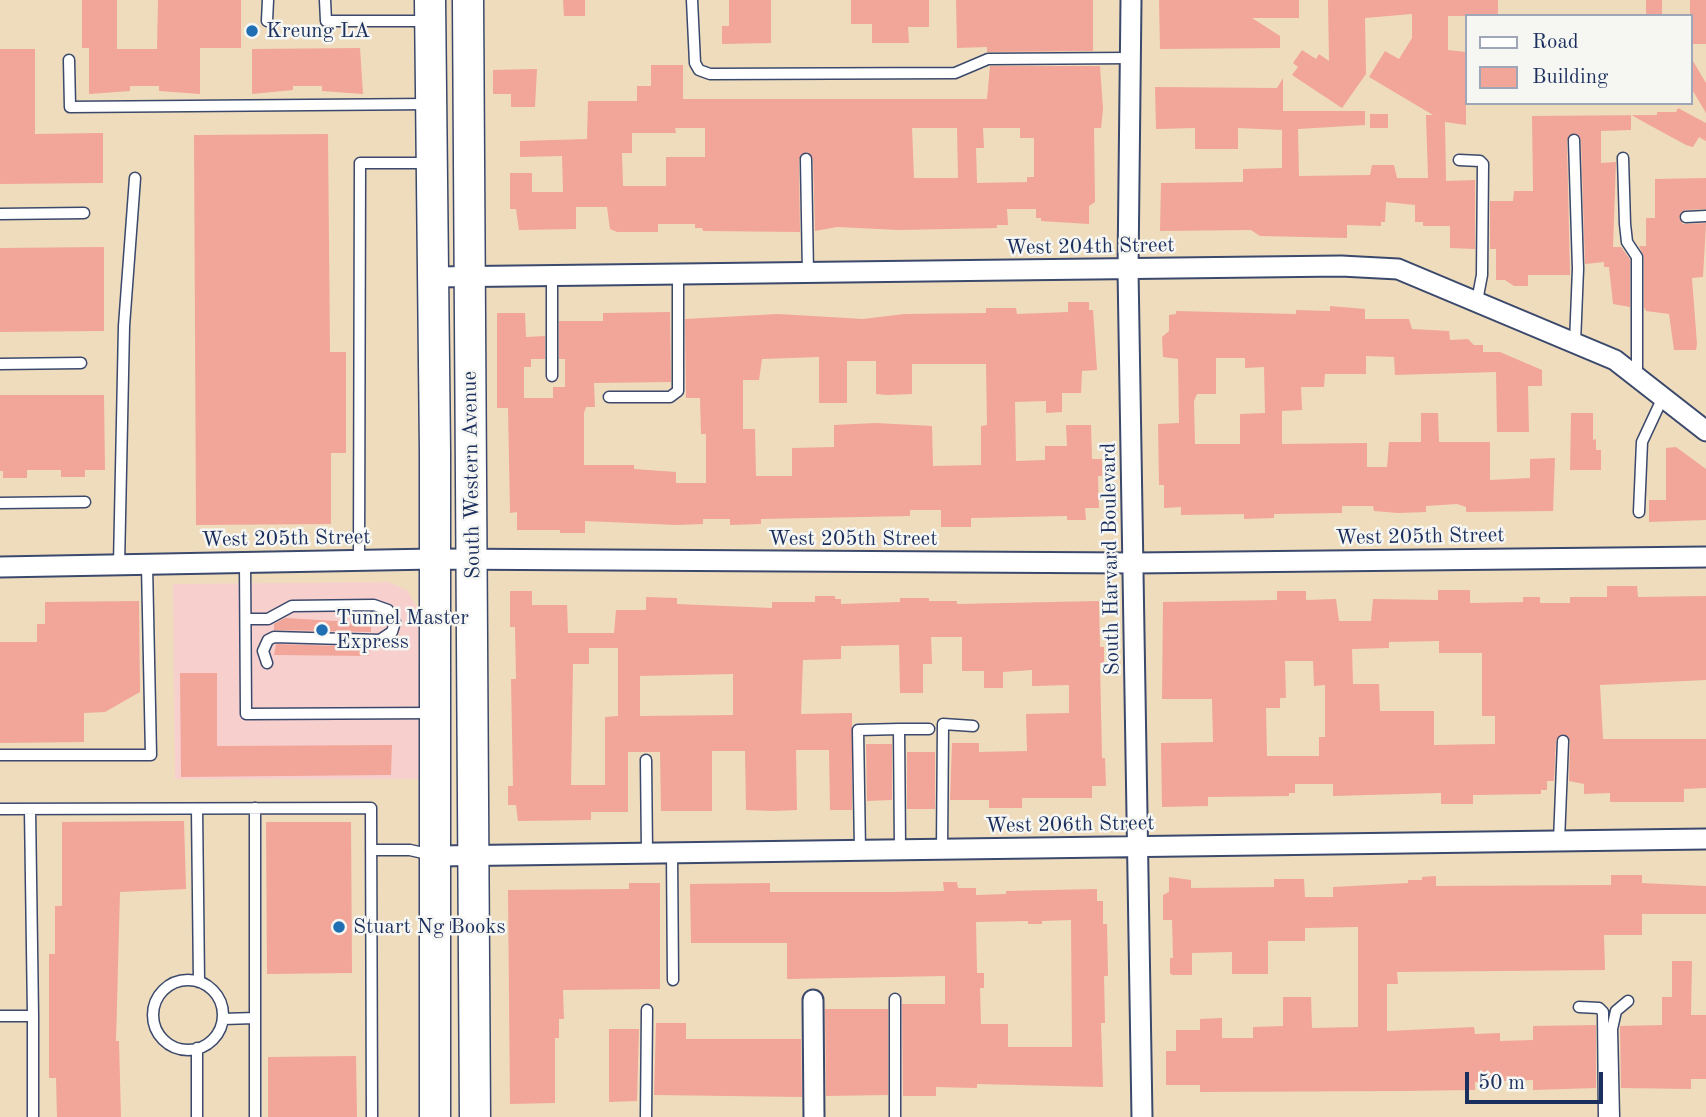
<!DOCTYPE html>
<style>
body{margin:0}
#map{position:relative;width:1706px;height:1117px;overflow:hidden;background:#efdcbc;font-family:"Old Standard TT",serif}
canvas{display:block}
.legend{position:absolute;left:1465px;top:14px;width:228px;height:91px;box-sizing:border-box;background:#f6f6f2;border:2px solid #9ea6b7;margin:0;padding:9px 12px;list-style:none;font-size:21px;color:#1b2f5e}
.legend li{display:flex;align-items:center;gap:14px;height:35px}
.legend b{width:35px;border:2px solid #9ea6b7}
.scale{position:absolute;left:1465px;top:1072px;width:138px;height:32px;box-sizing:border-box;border:4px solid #1b2f5e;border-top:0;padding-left:9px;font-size:21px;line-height:24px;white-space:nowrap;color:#1b2f5e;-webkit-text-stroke:5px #f6f6f2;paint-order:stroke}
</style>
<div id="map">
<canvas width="1706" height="1117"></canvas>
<ul class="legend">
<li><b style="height:9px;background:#fff"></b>Road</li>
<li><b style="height:19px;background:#f2a599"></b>Building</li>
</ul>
<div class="scale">50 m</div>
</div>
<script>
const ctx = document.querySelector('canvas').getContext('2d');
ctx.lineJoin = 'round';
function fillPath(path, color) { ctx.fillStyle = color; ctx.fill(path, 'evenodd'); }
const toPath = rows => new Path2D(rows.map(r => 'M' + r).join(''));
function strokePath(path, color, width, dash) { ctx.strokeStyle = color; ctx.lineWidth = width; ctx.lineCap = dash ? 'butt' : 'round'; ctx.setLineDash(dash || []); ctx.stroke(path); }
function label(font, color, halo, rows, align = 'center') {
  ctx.font = font + ' "Old Standard TT",serif'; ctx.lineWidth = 5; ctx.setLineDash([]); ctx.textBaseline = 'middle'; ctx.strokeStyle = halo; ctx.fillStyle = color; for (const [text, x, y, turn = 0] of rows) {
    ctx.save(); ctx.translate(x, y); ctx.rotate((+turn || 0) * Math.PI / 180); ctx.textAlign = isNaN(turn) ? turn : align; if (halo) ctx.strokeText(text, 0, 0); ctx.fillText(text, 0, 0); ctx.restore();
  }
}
const built = toPath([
 [388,582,407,590,418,609,420,779,175,779,173,584]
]);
const building = toPath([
 [82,0,117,0,117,49,157,49,158,0,241,0,241,48,200,48,200,94,159,91,159,86,130,86,130,91,89,94,89,48,82,48],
 [563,0,585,0,585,16,564,16],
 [729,0,771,0,771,43,722,44,722,26,729,26],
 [851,0,929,0,929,27,908,27,909,43,872,43,872,24,851,24],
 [956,0,1093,0,1093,51,987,52,987,47,957,48],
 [1159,0,1299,0,1299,18,1252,18,1280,36,1280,48,1160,49],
 [1328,0,1498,0,1498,16,1448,16,1448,50,1466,52,1466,125,1445,122,1446,181,1475,180,1475,249,1450,248,1450,226,1423,226,1423,222,1415,222,1415,205,1386,202,1385,222,1381,222,1381,226,1347,225,1347,238,1260,236,1251,230,1160,231,1161,183,1243,182,1243,169,1282,168,1282,130,1238,128,1238,149,1195,149,1195,128,1156,129,1155,87,1277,88,1283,78,1283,111,1365,111,1365,125,1298,129,1299,176,1370,175,1372,165,1394,165,1397,178,1428,178,1426,115,1433,115,1369,77,1385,51,1399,59,1412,38,1412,14,1365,18,1366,74,1342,108,1292,75,1298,67,1293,63,1302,50,1316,59,1319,54,1329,61],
 [1646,0,1662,0,1662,16,1646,16],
 [1690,0,1706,0,1706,44,1690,44],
 [360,48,363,94,322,91,322,86,293,86,293,90,252,94,252,49],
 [0,49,35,49,35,134,103,133,103,183,0,184],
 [1690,56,1706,83,1706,113,1690,86],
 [651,65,683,65,683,99,987,99,990,66,1100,66,1103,109,1101,128,1094,128,1095,202,1089,206,1089,224,1041,221,1041,218,1036,218,1036,209,1007,209,1008,225,997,225,997,228,899,230,837,227,815,231,813,159,807,152,799,159,800,232,703,231,702,228,695,228,695,224,658,224,658,232,617,232,610,229,607,207,576,207,576,229,519,230,516,209,510,209,510,173,532,173,532,192,563,192,562,156,520,157,520,141,587,139,588,101,637,101,637,86,651,86],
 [675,128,705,128,705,157,666,157,666,186,623,186,622,153,632,153,632,133,676,133],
 [912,128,957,128,958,178,914,178],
 [983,128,1020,128,1020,138,1034,138,1034,177,1027,177,1027,182,977,183,976,148,984,148],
 [537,69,535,107,511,107,511,94,493,94,493,70],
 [1678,108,1706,123,1706,141,1699,137,1693,147,1686,145,1631,115,1631,130,1601,131,1601,163,1616,162,1613,247,1621,247,1630,259,1630,307,1613,304,1609,267,1604,267,1604,262,1585,264,1581,140,1574,133,1567,140,1570,275,1528,275,1528,286,1514,286,1505,280,1496,280,1496,249,1490,249,1490,201,1513,201,1514,191,1533,191,1532,116,1657,115,1657,112,1676,112],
 [1370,114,1388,114,1388,128,1370,128],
 [328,134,330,352,346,352,346,453,331,453,331,524,196,525,194,135],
 [1706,178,1706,209,1685,210,1679,217,1683,224,1706,223,1703,277,1692,278,1697,344,1696,350,1674,350,1669,314,1646,311,1644,307,1644,257,1639,246,1646,246,1646,218,1655,218,1655,179],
 [104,247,104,331,0,332,0,248],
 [1068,302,1089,302,1089,310,1093,310,1097,370,1082,371,1081,393,1062,393,1062,412,1046,413,1046,401,1015,402,1016,461,1045,460,1045,446,1067,446,1066,425,1091,425,1092,459,1102,459,1102,476,1098,476,1099,508,1085,508,1086,520,1067,520,1067,516,971,518,971,527,941,527,941,510,910,510,910,516,761,519,761,524,730,525,730,519,703,519,703,524,677,525,585,521,585,533,560,533,560,530,517,530,517,512,510,513,508,408,497,408,497,313,525,313,526,337,545,336,545,359,531,359,531,367,524,367,524,398,553,398,553,387,565,387,565,359,559,359,559,321,603,321,603,313,670,312,671,382,594,383,595,407,586,407,584,413,584,465,634,465,634,469,676,472,676,483,706,483,706,434,701,434,700,398,686,398,685,319,778,314,863,319,904,314,986,313,986,308,1016,308,1017,314,1068,312],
 [819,357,819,403,847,403,847,361,876,361,876,394,887,395,912,394,912,364,986,364,987,425,981,426,981,465,933,466,932,426,876,423,834,425,834,447,792,448,792,476,756,476,755,429,743,429,743,380,759,380,762,359],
 [1330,306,1365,309,1365,319,1409,319,1412,329,1449,331,1450,340,1468,339,1474,345,1483,345,1483,352,1500,352,1542,370,1542,386,1528,386,1529,432,1497,432,1496,372,1395,375,1394,357,1366,356,1366,374,1325,374,1324,387,1301,387,1302,410,1282,411,1282,444,1367,443,1367,467,1387,467,1389,442,1421,442,1421,413,1438,413,1439,442,1490,442,1490,480,1530,478,1530,459,1555,458,1553,511,1466,512,1466,507,1457,504,1426,506,1426,512,1398,513,1374,511,1373,506,1342,506,1342,513,1274,514,1274,518,1244,519,1244,514,1181,515,1181,507,1164,508,1164,485,1159,485,1158,424,1179,423,1178,359,1163,357,1162,337,1169,331,1169,315,1176,314,1176,311,1296,314,1296,310,1330,311],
 [1216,358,1245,358,1245,368,1264,367,1265,413,1240,414,1240,444,1195,444,1194,401,1197,394,1216,394],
 [0,395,104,395,105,470,85,470,85,477,61,477,61,470,27,470,27,478,3,478,3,471,0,471],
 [1571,413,1593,413,1593,440,1596,439,1596,450,1601,450,1601,470,1570,470],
 [1676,447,1706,469,1706,520,1649,522,1649,500,1666,500,1666,448],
 [1607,586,1637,586,1638,597,1706,596,1706,680,1600,685,1603,739,1706,739,1706,788,1684,789,1684,802,1610,802,1610,793,1584,794,1584,784,1569,781,1570,741,1563,734,1556,740,1554,781,1547,781,1547,790,1541,790,1541,794,1473,795,1473,804,1441,804,1441,793,1333,796,1333,784,1295,784,1295,793,1289,793,1289,796,1208,797,1208,806,1162,807,1161,743,1213,742,1212,699,1162,699,1163,602,1277,600,1277,591,1306,591,1306,600,1336,599,1339,621,1371,621,1373,599,1438,600,1438,590,1470,590,1470,603,1523,602,1523,597,1540,597,1540,603,1570,603,1570,597,1607,597],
 [1439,641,1439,653,1482,653,1482,716,1495,716,1495,744,1434,745,1434,711,1380,711,1379,684,1353,684,1352,649,1389,648,1389,642],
 [1285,661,1313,661,1314,686,1325,685,1325,737,1319,737,1319,756,1267,756,1266,708,1280,708,1280,698,1286,698],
 [510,591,532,591,532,605,567,605,568,633,614,633,616,610,646,610,646,597,677,598,677,604,772,608,772,602,815,602,815,596,835,596,835,599,841,599,841,604,900,602,900,598,929,598,929,601,957,601,957,604,1099,601,1100,647,1104,647,1104,663,1100,663,1102,758,1105,758,1106,786,1092,786,1092,798,1022,798,1022,808,989,808,989,800,950,800,952,743,979,743,979,752,1027,751,1026,714,1069,713,1069,685,1032,686,1032,670,1003,672,1003,688,984,688,984,671,962,671,962,637,931,637,932,664,923,664,923,693,900,693,899,645,841,646,841,659,803,660,801,714,852,713,852,810,830,810,829,750,796,750,797,810,774,811,746,810,745,751,712,751,712,811,661,811,660,752,628,752,628,812,591,812,591,820,518,821,516,805,508,805,508,786,513,786,511,679,516,679,515,627,510,627],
 [589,648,618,648,618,716,605,717,605,785,571,785,573,664,589,664],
 [733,674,733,715,640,716,640,676],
 [139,601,140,692,105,712,84,713,84,742,0,743,0,642,37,642,37,624,45,624,45,602],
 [285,618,371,623,371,632,274,630,274,624],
 [276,644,370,647,369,656,274,655],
 [180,673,217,673,217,746,392,745,391,775,181,777],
 [866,744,892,744,892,800,867,801],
 [907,752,935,752,935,809,907,809],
 [184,821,186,889,120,892,116,1041,119,1041,121,1117,57,1117,56,1078,49,1078,49,954,55,954,55,906,62,906,62,822],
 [266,822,351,822,352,973,267,974],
 [1611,875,1642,875,1642,883,1706,886,1706,914,1642,914,1642,935,1604,935,1605,970,1397,972,1398,984,1387,984,1387,1031,1474,1027,1475,1034,1500,1033,1500,1041,1533,1040,1533,1026,1596,1025,1596,1088,1533,1090,1533,1080,1475,1082,1475,1090,1402,1091,1200,1092,1200,1085,1166,1085,1166,1051,1176,1051,1176,1030,1200,1030,1200,1019,1222,1018,1222,1038,1253,1038,1253,1027,1283,1026,1283,997,1311,997,1312,1028,1358,1027,1358,927,1305,928,1305,941,1268,941,1268,974,1232,974,1232,952,1192,953,1192,975,1172,975,1170,973,1170,958,1173,958,1172,920,1163,920,1163,895,1169,892,1169,877,1191,880,1191,888,1274,887,1274,879,1304,879,1305,897,1333,897,1333,887,1408,883,1408,880,1422,880,1422,877,1436,876,1436,886,1611,885],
 [943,882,957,882,958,888,976,888,976,895,1006,894,1006,891,1097,889,1097,901,1103,901,1103,924,1107,924,1108,976,1104,976,1105,1023,1101,1023,1103,1087,977,1084,977,1088,936,1087,936,1096,903,1096,902,1004,945,1004,945,976,787,979,787,943,691,943,690,884,770,883,770,892,892,892,944,891],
 [1071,920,1072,1047,1008,1047,1008,1024,981,1024,980,988,984,988,984,973,977,973,976,922,1028,921,1028,924,1042,924,1042,921],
 [629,883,660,883,660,989,563,990,564,1019,559,1019,559,1038,555,1038,555,1103,510,1104,508,890,629,889],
 [1672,961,1692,961,1691,1015,1706,1015,1706,1079,1691,1079,1691,1089,1621,1088,1620,1026,1662,1025,1662,997,1672,997],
 [825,1009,888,1009,888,1095,826,1096],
 [656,1023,686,1023,686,1039,801,1039,802,1097,654,1095],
 [609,1029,639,1029,637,1101,609,1102],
 [356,1056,357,1117,268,1117,268,1057]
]);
const service = toPath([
 [325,0,326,21,427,21],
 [692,0,695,63,699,70,710,74,955,73,988,59,1131,58],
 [267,21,268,0],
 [69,60,70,107,430,104],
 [1574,140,1578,269,1575,343],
 [1623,158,1625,224,1627,242,1637,257,1637,377],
 [806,159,808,274],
 [1459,160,1480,161,1483,164,1482,275,1477,301],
 [0,214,84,213],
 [1686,217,1706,216],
 [0,364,81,363],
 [552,376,552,276],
 [609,397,670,397,678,391,678,275],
 [0,503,85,502],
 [1639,512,1642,442,1663,397],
 [359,560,360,163,427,163],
 [245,562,246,714,433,713],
 [119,565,124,326,135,178],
 [246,619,268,619,292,606,374,605,388,610,395,622,392,632,380,640,274,637,268,640,263,651,267,663],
 [0,755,151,755,147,565],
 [646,760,647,853],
 [255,808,255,1117],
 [0,809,371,808,372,1117],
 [30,809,33,1016],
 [197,809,199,982],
 [1559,841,1563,741],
 [900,849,899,729,929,729],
 [942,849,943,724,973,726],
 [371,850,410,850,432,855],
 [860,850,858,730,899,729],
 [672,853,673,980],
 '153 1015a35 35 0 1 1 70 0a35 35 0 1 1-70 0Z',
 [1579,1007,1599,1008,1603,1012,1604,1117],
 [0,1016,33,1016,33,1117],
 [223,1019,255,1018],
 [197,1048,197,1117],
 [646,1117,647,1010],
 [895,1117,895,999],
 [1614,1117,1612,1029,1616,1011,1628,1001]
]);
const minor = toPath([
 [1131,0,1128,269,1142,1117],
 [432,277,1341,266,1398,269,1615,360,1706,431],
 [0,567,434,559,1134,563,1706,557],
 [436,856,1706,839],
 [813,1000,814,1117]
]);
const primary = toPath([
 [430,0,435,452,435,1117],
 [468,0,475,1117]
]);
const markers = [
 [252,31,7,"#1f6fb2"],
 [322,630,7,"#1f6fb2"],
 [339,927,7,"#1f6fb2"]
];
const poiNames = [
 ["Kreung LA",266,31],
 ["Tunnel Master",336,618],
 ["Express",336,642],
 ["Stuart Ng Books",353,927]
];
const streetNames = [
 ["West 204th Street",1090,247,-1],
 ["South Western Avenue",472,475,-91],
 ["West 205th Street",1420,537,-1],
 ["West 205th Street",286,539,-1],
 ["West 205th Street",853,539],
 ["South Harvard Boulevard",1111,559,-91],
 ["West 206th Street",1070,825,-1]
];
fillPath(built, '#f7d0ce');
fillPath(building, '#f2a599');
strokePath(service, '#3b496c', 13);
strokePath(minor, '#3b496c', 23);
strokePath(primary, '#3b496c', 33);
strokePath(service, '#fff', 10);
strokePath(minor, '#fff', 19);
strokePath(primary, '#fff', 30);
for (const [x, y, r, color] of markers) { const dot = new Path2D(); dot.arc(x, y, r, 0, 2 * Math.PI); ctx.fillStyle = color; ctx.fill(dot); strokePath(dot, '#f6f6f2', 2.5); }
label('21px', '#1b2f5e', '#f6f6f2', poiNames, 'left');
label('21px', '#1b2f5e', '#f6f6f2', streetNames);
</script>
